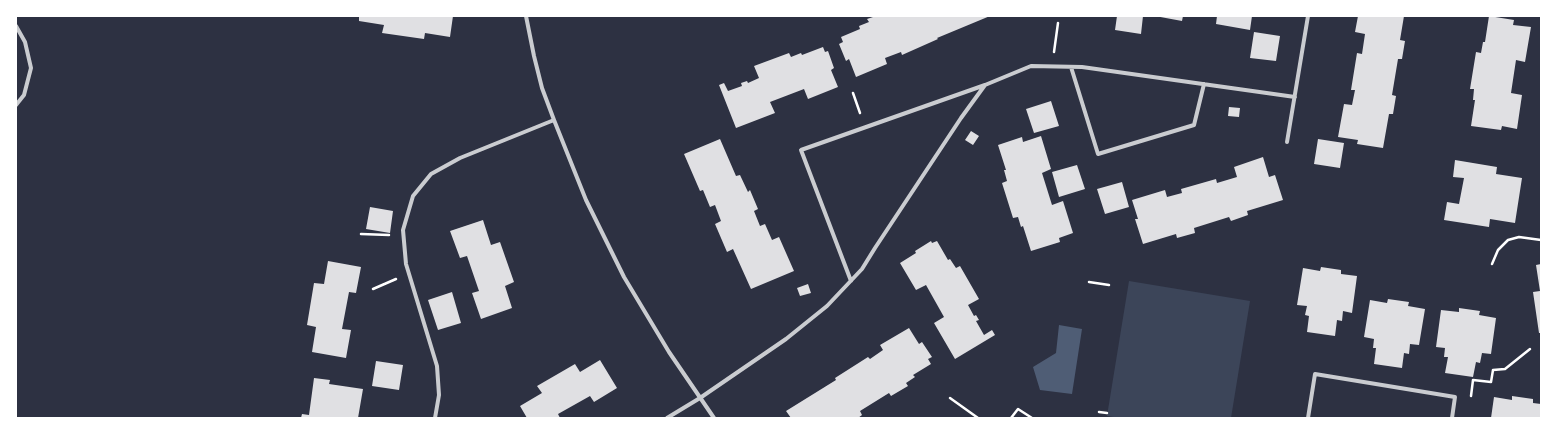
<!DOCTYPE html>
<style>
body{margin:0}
#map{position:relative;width:1557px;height:434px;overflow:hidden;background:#2d3142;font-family:"Roboto Serif",serif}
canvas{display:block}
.frame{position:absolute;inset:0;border:17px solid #fff;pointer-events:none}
</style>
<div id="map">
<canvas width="1557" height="434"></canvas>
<div class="frame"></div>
</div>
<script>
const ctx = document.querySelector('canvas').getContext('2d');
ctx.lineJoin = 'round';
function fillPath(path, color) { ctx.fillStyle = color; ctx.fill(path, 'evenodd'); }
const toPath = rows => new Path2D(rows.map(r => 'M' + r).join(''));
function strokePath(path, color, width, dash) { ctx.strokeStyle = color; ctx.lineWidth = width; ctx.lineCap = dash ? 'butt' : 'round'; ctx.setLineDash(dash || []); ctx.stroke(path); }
const green = toPath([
 [1129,281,1250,301,1231,418,1120,418,1107,416]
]);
const water = toPath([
 [1059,325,1082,329,1072,394,1040,390,1033,367,1056,353]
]);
const building = toPath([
 [359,16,453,16,450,37,425,33,424,39,382,33,384,25,359,21],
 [876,16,990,16,937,38,938,39,902,55,901,52,885,58,887,64,856,77,849,59,846,61,839,44,843,42,841,37,860,29,859,26,869,22,867,19],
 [1117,16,1143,16,1141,34,1115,30],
 [1155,16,1183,16,1182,21],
 [1217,16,1252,16,1250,30,1216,24],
 [1358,16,1404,16,1400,40,1405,41,1402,59,1398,59,1392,95,1396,96,1393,114,1389,114,1383,148,1357,144,1358,140,1338,137,1344,104,1352,105,1355,90,1351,90,1357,53,1362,54,1365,34,1355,32],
 [1489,16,1514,20,1513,25,1531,27,1525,62,1516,60,1511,93,1522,95,1517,129,1502,126,1501,130,1471,126,1475,100,1473,100,1474,89,1470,89,1476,52,1481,53,1483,42,1485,42],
 [1254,32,1280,36,1276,61,1250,58],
 [823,47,825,52,828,51,834,68,831,70,838,87,808,99,804,89,770,102,775,113,736,128,719,85,724,83,728,91,742,86,741,83,747,81,748,83,759,78,754,66,789,53,791,57,801,53,802,55],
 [1051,101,1059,126,1034,133,1026,109],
 [1229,107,1240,108,1239,117,1228,116],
 [971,131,979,136,973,145,965,140],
 [1041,136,1051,169,1042,173,1052,205,1063,201,1073,233,1059,238,1060,242,1031,251,1023,226,1021,227,1018,217,1013,218,1002,183,1007,181,1004,170,1006,170,998,145,1022,137,1023,142],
 [720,139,736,176,740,175,748,192,750,190,758,209,754,211,760,226,765,224,772,240,779,237,794,271,751,289,733,249,727,252,715,224,721,221,715,205,710,207,703,190,700,191,684,154],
 [1318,139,1344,143,1340,168,1314,164],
 [1263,157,1269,177,1275,175,1283,200,1247,211,1248,215,1231,221,1229,217,1194,228,1195,233,1177,238,1176,234,1143,244,1135,219,1138,219,1132,200,1165,190,1167,197,1182,193,1181,189,1216,179,1217,183,1237,177,1234,167],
 [1455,160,1497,167,1496,174,1522,178,1515,223,1490,219,1489,227,1444,220,1447,202,1459,204,1464,178,1453,177],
 [1077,165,1085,189,1059,197,1052,172],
 [1122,182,1129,207,1105,214,1097,189],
 [370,207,393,211,390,233,366,229],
 [483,220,491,245,500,242,514,282,505,286,512,308,481,319,472,293,479,291,467,256,460,258,450,231],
 [931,241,932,243,937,241,948,260,950,259,956,268,960,266,979,299,968,305,974,316,976,315,979,320,976,321,984,335,992,330,995,335,955,359,934,323,944,317,926,285,916,290,900,263,916,253,915,251],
 [328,261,361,267,356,293,349,292,342,329,351,330,346,358,312,352,316,327,307,325,314,283,324,284],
 [1541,264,1541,333,1539,333,1533,292,1540,291,1536,265],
 [1321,267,1341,270,1341,274,1357,276,1352,313,1343,311,1342,321,1337,320,1335,336,1307,332,1309,316,1305,315,1307,306,1297,305,1303,268,1320,271],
 [808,284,811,293,800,296,797,288],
 [452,292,461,323,438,330,428,300],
 [1388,299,1409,302,1408,306,1425,309,1419,345,1410,344,1409,354,1404,353,1402,368,1374,364,1376,348,1373,348,1374,339,1364,337,1370,300,1387,303],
 [1459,308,1480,311,1479,315,1496,318,1491,354,1482,353,1480,363,1476,362,1473,377,1445,373,1448,357,1444,357,1445,348,1436,347,1441,310,1459,312],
 [909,328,919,344,922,342,932,357,928,359,931,364,913,375,915,377,906,383,908,386,891,396,889,393,860,411,862,415,858,418,791,418,786,411,836,380,835,378,868,357,870,359,883,350,880,345],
 [600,360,617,388,594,402,590,396,558,414,560,418,527,418,520,406,542,393,537,386,575,364,580,372],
 [376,361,403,365,399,390,372,386],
 [314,378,330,380,329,384,363,389,358,418,301,418,302,414,309,415],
 [1512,396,1533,399,1533,403,1541,404,1541,418,1491,418,1494,397,1512,400]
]);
const path = toPath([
 [1054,52,1058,23],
 [853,93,860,113],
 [361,234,389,235],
 [1492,264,1498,250,1508,240,1519,237,1541,240],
 [1089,282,1109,285],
 [373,289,396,279],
 [1471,396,1473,380,1491,382,1493,370,1505,369,1530,349],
 [950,398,978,418],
 [1099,412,1107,413],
 [1011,418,1018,409,1032,418]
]);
const minor = toPath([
 [526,16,534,56,542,88,554,120,586,200,624,277,669,352,714,418],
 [16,26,25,42,31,68,24,95,16,105],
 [1071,67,1098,154,1194,125,1204,84],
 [1287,142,1308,16],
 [851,281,801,150,985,85],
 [435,418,439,395,437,366,406,264,403,230,413,196,431,174,460,158,554,120],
 [667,418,700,398,786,339,827,306,862,269,875,248,961,118,985,85,1031,66,1082,67,1295,97],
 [1308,418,1315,374,1455,397,1452,418]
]);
fillPath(green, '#3c4559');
fillPath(water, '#4f5d75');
fillPath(building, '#e0e0e3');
strokePath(path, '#fff', 2.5);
strokePath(minor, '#caccd0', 4);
</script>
